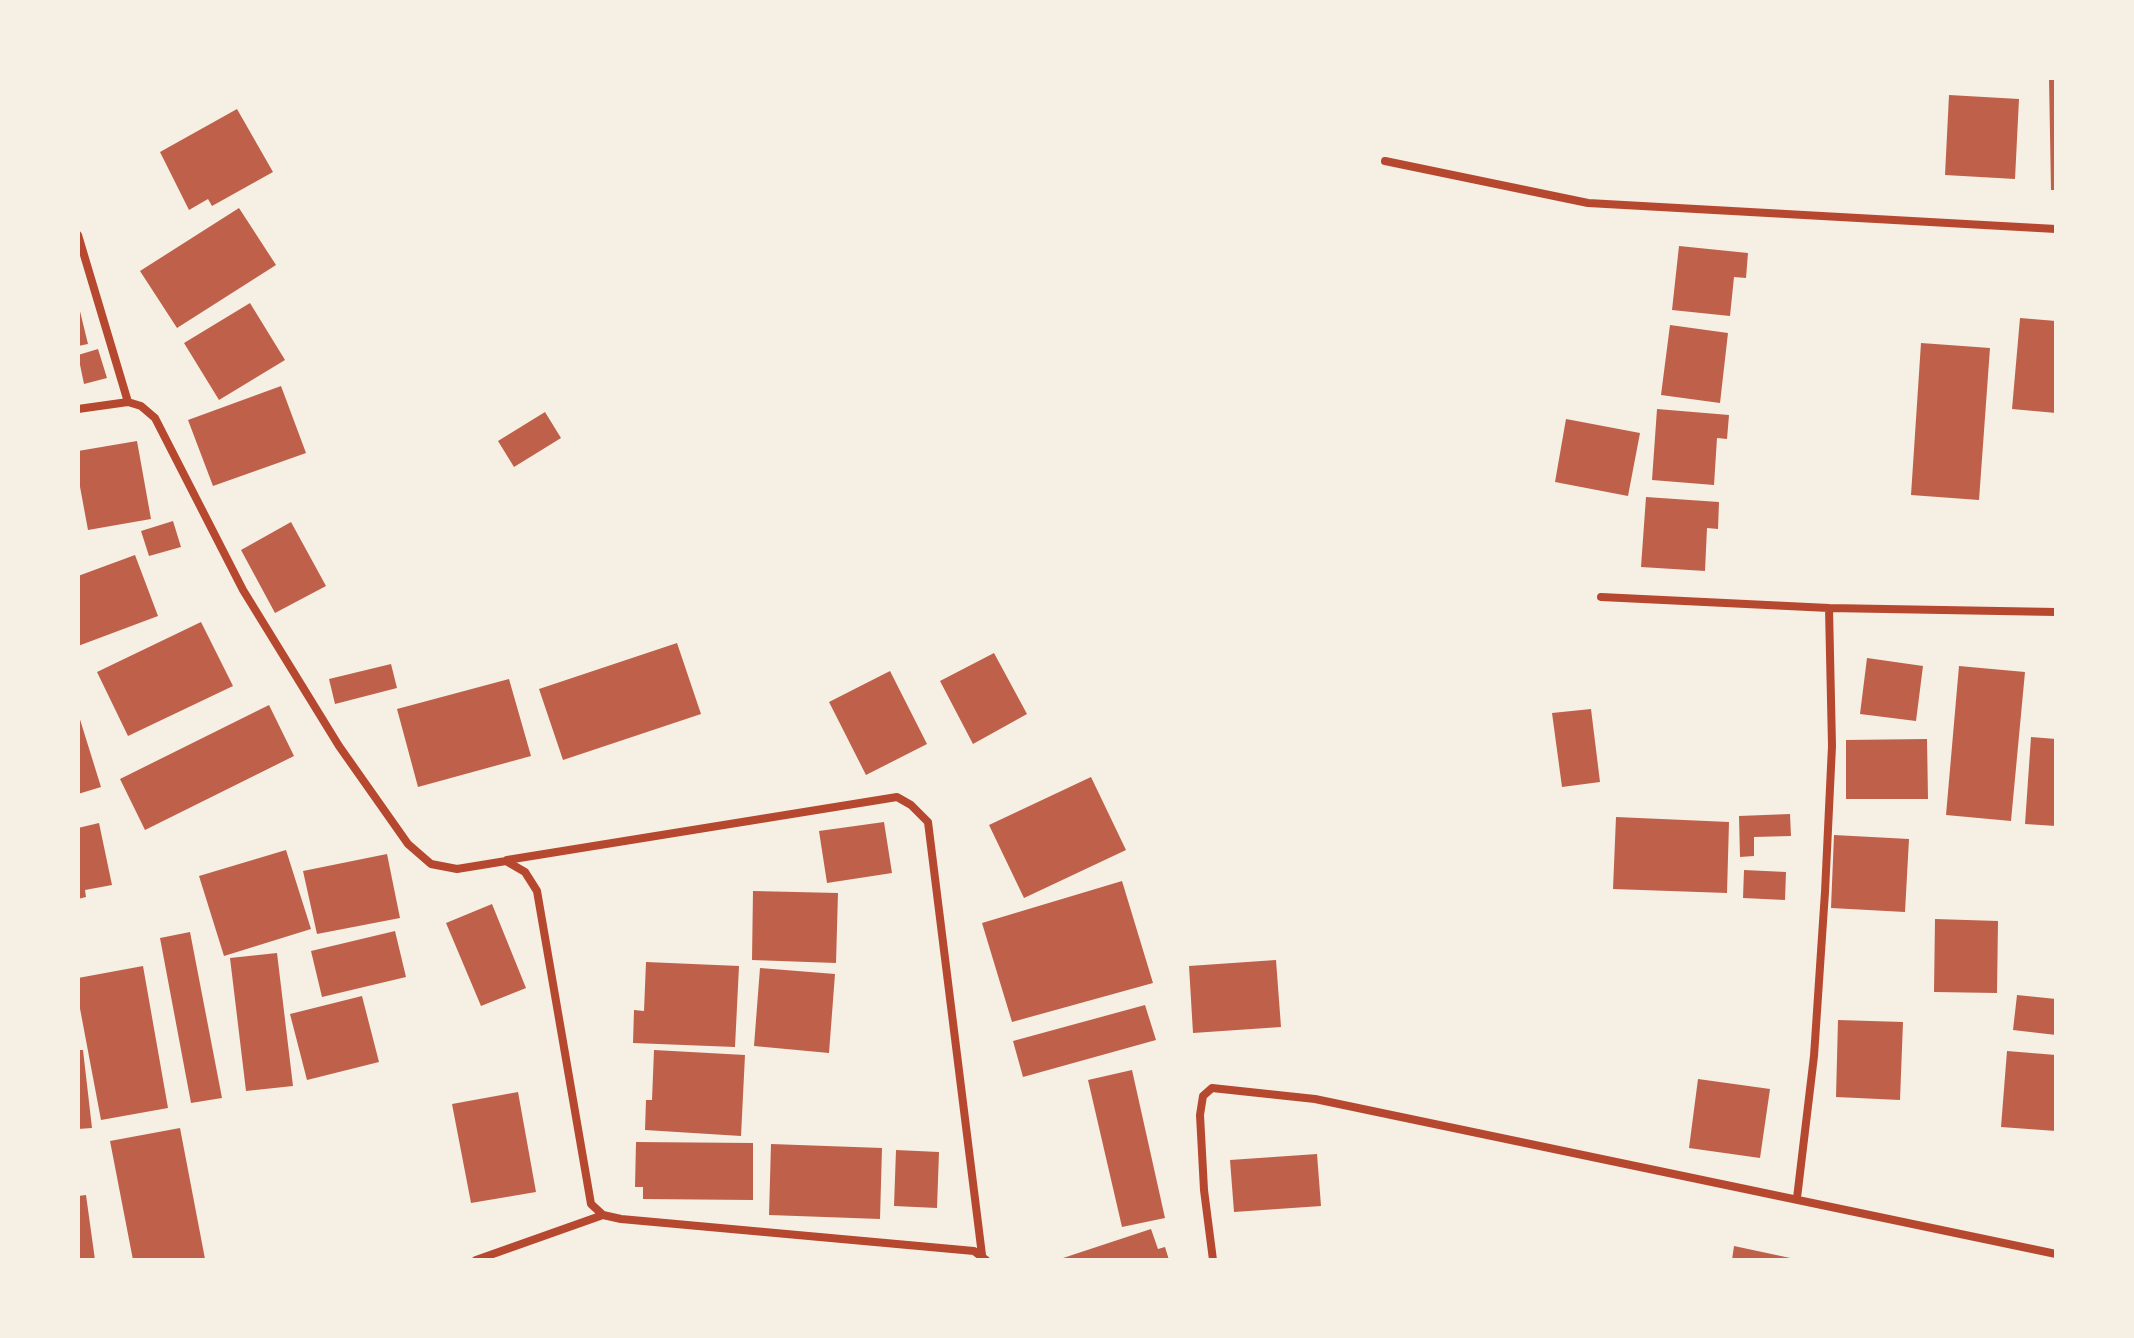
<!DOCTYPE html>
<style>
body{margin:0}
#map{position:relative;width:2134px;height:1338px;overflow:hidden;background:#f6efe4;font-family:"Sofia Sans Condensed",sans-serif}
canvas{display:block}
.frame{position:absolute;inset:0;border:80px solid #f6efe4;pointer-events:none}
</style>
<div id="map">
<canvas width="2134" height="1338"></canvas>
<div class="frame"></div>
</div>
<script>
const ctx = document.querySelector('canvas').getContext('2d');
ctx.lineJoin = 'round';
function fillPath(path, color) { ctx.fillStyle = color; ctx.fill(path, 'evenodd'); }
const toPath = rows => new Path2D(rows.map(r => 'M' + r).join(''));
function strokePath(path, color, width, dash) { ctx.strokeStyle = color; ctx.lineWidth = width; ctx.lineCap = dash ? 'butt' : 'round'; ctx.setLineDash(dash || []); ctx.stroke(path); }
const building = toPath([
 [2049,78,2056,78,2056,190,2051,190],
 [1949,95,2019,99,2015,179,1945,175],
 [237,109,273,172,212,206,208,199,189,210,160,152],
 [239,208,276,265,177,328,140,271],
 [1679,246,1748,253,1746,278,1734,277,1730,316,1672,310],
 [78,303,88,344,78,346],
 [250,303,285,360,219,400,184,343],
 [2020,318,2056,321,2056,413,2012,409],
 [1670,325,1728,333,1720,403,1661,395],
 [1921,343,1990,348,1979,500,1911,495],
 [98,349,107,378,84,384,78,355],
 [281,386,306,453,213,486,188,420],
 [1657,409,1729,415,1727,439,1717,438,1714,485,1652,480],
 [545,412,561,438,514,467,498,441],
 [1566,419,1640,433,1628,496,1555,482],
 [137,441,151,519,88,530,78,476,78,451],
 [1646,497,1719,502,1718,529,1707,528,1705,571,1641,567],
 [173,521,181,547,149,556,141,531],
 [291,522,326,586,275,613,241,550],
 [135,555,158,616,78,646,78,576],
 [201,622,233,686,128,736,97,672],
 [677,643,701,714,563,760,539,689],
 [994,653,1027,714,973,744,940,681],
 [1867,658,1923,666,1916,721,1860,714],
 [391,664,397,688,335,704,329,679],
 [1959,666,2025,672,2011,821,1946,815],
 [890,671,927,744,866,775,829,702],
 [509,679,531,756,418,787,397,709],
 [269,705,294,756,145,830,120,779],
 [1591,709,1600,782,1562,787,1552,713],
 [78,713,101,787,78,794],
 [2031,737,2056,739,2056,826,2025,824],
 [1927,739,1928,799,1846,799,1846,740],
 [1091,777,1126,850,1024,898,989,825],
 [1790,814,1791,836,1754,837,1754,856,1740,857,1739,816],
 [1616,817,1729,822,1727,893,1613,889],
 [884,822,892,873,827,883,819,831],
 [99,823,112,885,85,890,86,897,78,899,78,828],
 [1834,835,1909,839,1905,912,1831,908],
 [286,850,311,929,224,956,199,876],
 [387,854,400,918,317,934,303,871],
 [1744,870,1786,872,1785,900,1743,898],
 [1122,881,1153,983,1012,1022,982,923],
 [753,891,838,893,836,963,752,960],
 [492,904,526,988,481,1006,446,923],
 [1935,919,1998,921,1997,993,1934,992],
 [395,931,406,977,322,997,311,951],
 [190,932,222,1098,191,1103,160,938],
 [277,953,293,1086,246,1091,230,958],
 [1276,960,1281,1027,1193,1033,1189,966],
 [646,962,739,966,735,1047,633,1043,634,1010,644,1011],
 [143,966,168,1108,101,1120,78,998,78,978],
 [760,968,835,974,829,1053,754,1046],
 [2017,995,2056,999,2056,1035,2013,1030],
 [362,996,379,1062,307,1080,290,1014],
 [1145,1005,1156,1040,1023,1077,1013,1041],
 [1838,1020,1903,1022,1900,1100,1836,1097],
 [78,1050,83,1050,92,1128,78,1129],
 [654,1050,745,1055,741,1136,645,1130,646,1100,652,1100],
 [2007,1051,2056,1055,2056,1131,2001,1127],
 [1132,1070,1165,1218,1122,1227,1088,1080],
 [1698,1079,1770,1089,1760,1158,1689,1148],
 [518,1092,536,1192,471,1203,452,1104],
 [180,1128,205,1259,133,1260,110,1141],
 [636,1142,753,1143,753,1200,643,1199,643,1187,635,1187],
 [771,1144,882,1148,880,1219,769,1215],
 [896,1150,939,1152,937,1208,894,1206],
 [1317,1154,1321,1206,1234,1212,1230,1160],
 [86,1195,95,1260,78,1260,78,1196],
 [1151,1229,1158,1249,1165,1247,1169,1260,1057,1260],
 [1734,1246,1795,1259,1795,1260,1732,1260]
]);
const minor = toPath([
 [1385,161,1588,203,2056,229],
 [78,235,128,402],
 [78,409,128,402,141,406,155,418,243,590,339,746,408,844,431,864,457,869,506,861,525,872,537,891,591,1204,603,1215,621,1219,974,1251,986,1260],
 [1601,597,1829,608,2056,612],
 [507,860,897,797,911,805,928,822,982,1255],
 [1797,1198,1814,1056,1825,892,1832,746,1829,608],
 [476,1260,603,1215],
 [1213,1260,1204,1190,1200,1115,1203,1096,1212,1088,1315,1099,2056,1254]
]);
fillPath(building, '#bf614a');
strokePath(minor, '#b5482f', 8);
</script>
